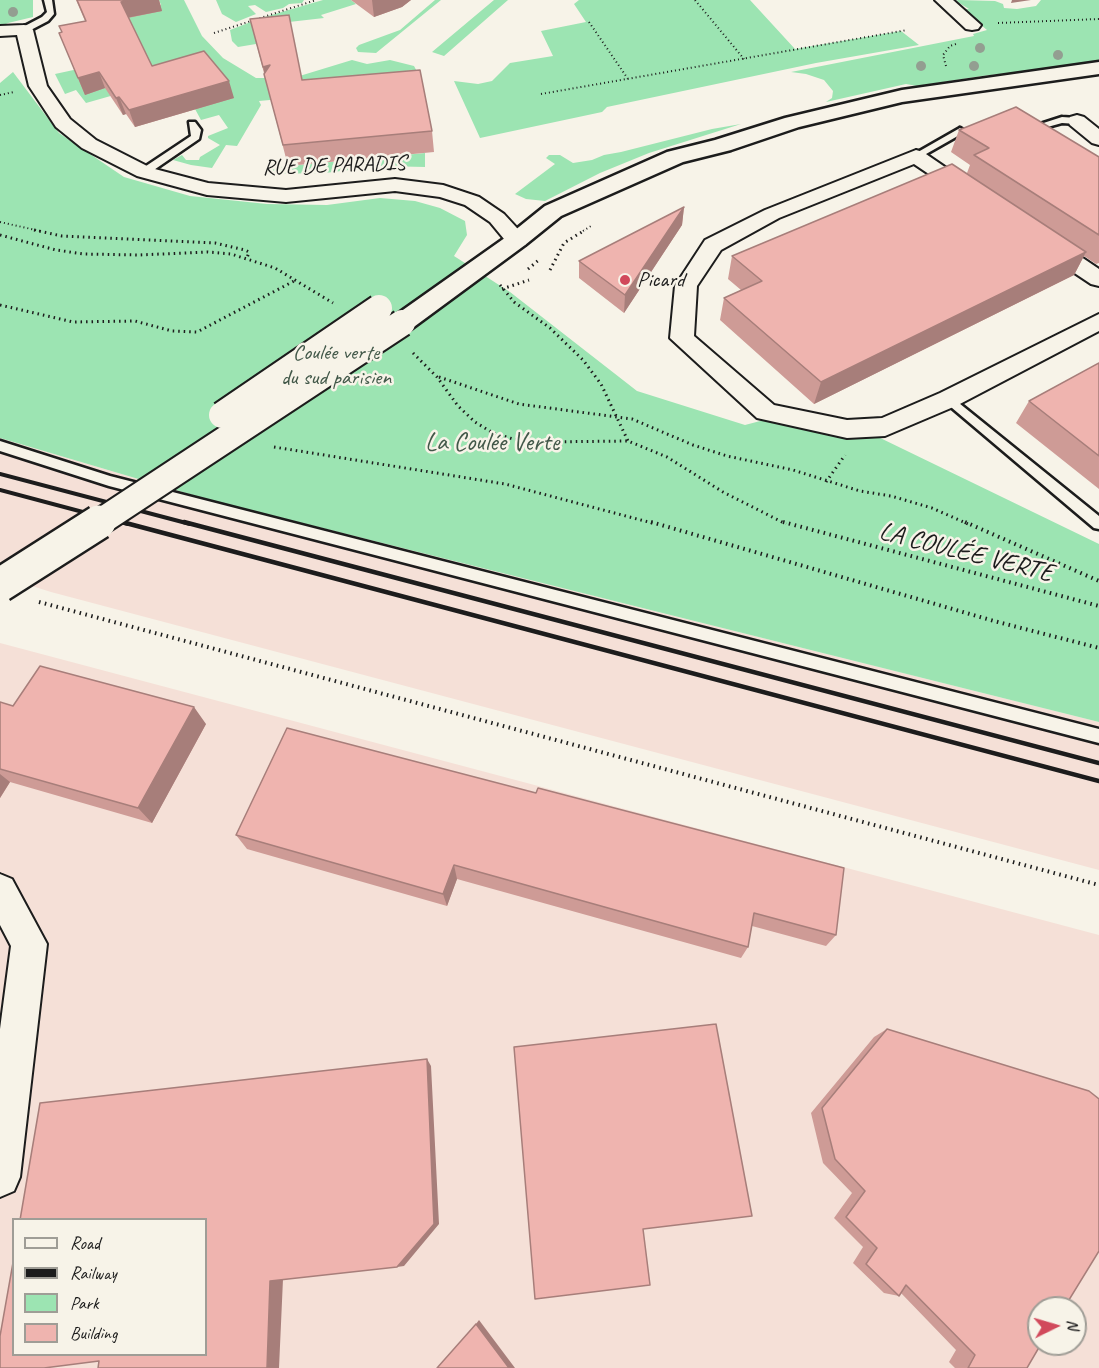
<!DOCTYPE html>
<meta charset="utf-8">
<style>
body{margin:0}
#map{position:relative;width:1099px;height:1368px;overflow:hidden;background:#f7f3e8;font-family:Caveat,sans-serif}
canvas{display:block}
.legend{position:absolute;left:12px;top:1218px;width:195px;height:138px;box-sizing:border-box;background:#f7f3e8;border:2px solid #9f9d96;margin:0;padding:8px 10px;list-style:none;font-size:18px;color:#1c1c1c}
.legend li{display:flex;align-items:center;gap:12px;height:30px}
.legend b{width:30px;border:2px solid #9f9d96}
.north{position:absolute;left:1027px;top:1296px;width:60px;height:60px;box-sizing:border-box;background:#f7f3e8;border:2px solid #9f9d96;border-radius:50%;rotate:85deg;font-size:16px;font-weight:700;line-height:24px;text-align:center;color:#1c1c1c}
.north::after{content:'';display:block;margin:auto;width:21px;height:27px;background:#d1495b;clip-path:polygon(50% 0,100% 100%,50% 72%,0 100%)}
</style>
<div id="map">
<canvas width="1099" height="1368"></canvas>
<ul class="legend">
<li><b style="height:8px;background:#f7f3e8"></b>Road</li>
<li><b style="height:8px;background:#1c1c1c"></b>Railway</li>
<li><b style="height:16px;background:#9ce4b2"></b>Park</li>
<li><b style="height:16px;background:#efb4af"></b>Building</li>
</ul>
<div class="north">N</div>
</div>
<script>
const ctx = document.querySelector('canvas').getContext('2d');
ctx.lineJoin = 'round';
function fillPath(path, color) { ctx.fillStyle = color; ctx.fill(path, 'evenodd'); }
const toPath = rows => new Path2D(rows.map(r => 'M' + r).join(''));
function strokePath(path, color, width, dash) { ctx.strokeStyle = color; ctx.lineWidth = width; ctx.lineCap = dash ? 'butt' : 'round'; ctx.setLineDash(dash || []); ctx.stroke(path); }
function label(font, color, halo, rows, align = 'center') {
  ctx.font = font + ' Caveat,sans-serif'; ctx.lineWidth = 5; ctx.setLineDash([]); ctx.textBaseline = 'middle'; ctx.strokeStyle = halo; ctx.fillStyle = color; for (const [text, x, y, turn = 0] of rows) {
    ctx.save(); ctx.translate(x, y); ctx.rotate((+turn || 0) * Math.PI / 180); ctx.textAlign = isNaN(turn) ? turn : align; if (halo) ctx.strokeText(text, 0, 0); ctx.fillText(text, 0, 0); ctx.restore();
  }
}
const built = toPath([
 [0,438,206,499,1099,722,1099,870,51,592,0,576],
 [0,643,1099,935,1099,1368,0,1368],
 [14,1220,206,1220,206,1354,14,1354],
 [1039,1308,1075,1308,1075,1344,1039,1344]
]);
const green = toPath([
 [0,0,33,0,33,17,8,23,0,27],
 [159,0,184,0,202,36,223,58,256,78,293,78,352,60,367,64,390,60,414,66,421,79,399,88,259,101,261,105,237,146,226,145,212,168,191,165,173,160,182,155,186,160,199,160,200,157,220,145,208,138,208,136,228,128,219,115,201,120,195,109,209,68,86,103,76,90,65,94,55,74,143,55,106,22,161,5],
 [216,0,304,0,302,3,289,4,283,8,266,12,255,5,248,6,256,14,236,22,222,14],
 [323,0,351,0,356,4,321,15,324,18,289,22,256,40,256,44,238,47,232,41,230,30,261,18],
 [435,0,441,0,376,53,358,52,356,48,359,45,400,30],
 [494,0,508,0,444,56,432,52],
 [579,0,750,0,795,49,901,31,919,45,816,63,607,107,602,112,480,138,454,81,478,84,492,81,510,63,553,56,541,31,586,22,574,4],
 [958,0,995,1,1003,4,1004,8,1017,9,1036,6,1041,0,1099,0,1099,63,982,76,917,86,906,84,826,102,832,98,833,91,824,80,806,74,791,72,974,36,973,34,987,30,962,9,969,9,956,1],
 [13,72,59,133,124,177,190,196,267,204,327,205,380,198,415,201,440,208,465,221,467,235,454,256,510,292,637,391,745,425,764,420,872,434,1099,544,1099,722,206,499,0,438,0,83],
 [741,124,649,153,600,173,545,201,526,199,515,194,555,164,546,158,549,155,560,155,573,163,592,160,604,155,621,152,712,129],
 [425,153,425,167,381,166,325,173,265,174,269,168]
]);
const pathFar2 = toPath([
 [695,0,744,59],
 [589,22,628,79],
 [998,23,1099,19],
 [214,33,316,0],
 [946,66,943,55,950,46,956,44],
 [541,94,907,30],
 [0,95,14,92],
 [0,222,40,231],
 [583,231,591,226]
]);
const pathFar1 = toPath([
 [34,230,62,236,215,243,245,250,249,252,247,258],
 [0,235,56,250,84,254,138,255,208,252,231,254,275,268,333,303],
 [528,269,540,259],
 [550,270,564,243,585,230],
 [500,285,514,302,550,328,583,360,601,384,628,441],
 [502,289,529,280],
 [0,305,73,322,135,321,172,331,197,332,296,280],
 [413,353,437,377,458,406,475,422,493,433,513,439,540,442,628,441,667,457,723,492,786,524],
 [439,377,519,404,632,419,693,445,727,456,793,470,860,491,891,496,932,508,968,524],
 [274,447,505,484,656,524],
 [826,482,845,455]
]);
const path = toPath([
 [651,522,994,621,1099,648],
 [783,522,1099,606],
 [965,522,1099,581],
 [39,602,1099,885]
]);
const lane = toPath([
 [44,0,52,0,54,14,48,21,27,32,21,32,21,28,42,17,47,12,44,0],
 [1062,117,1077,118,1082,121,1077,124,1062,123,1033,131,1028,128,1062,117],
 [189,122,195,122,201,130,199,139,148,174,140,174,140,170,191,136,189,122],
 [960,128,965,131,963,133,919,158,911,156,960,128],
 [949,395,1099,516,1099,529,1094,528,945,402,945,396,949,395],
 [0,441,110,476,1099,729,1099,743,109,486,0,451,0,441]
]);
const street = toPath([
 [935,0,953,0,981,25,978,29,972,30,966,29,935,0],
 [24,25,30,26,33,30,47,86,70,119,96,140,151,168,208,183,286,190,395,179,443,185,479,197,504,214,528,240,525,245,517,246,509,245,490,222,465,205,440,197,395,191,286,202,207,195,137,176,82,148,56,127,29,86,17,35,0,36,0,26,24,25],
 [1077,115,1084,117,1099,129,1099,145,1092,143,1070,125,1068,121,1070,117,1077,115],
 [916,150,923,152,977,189,980,193,977,197,963,197,914,164,779,218,721,250,697,286,694,336,774,405,847,420,882,418,940,393,1099,314,1099,331,958,405,885,436,847,438,757,418,670,338,675,286,705,240,765,210,916,150],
 [1045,236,1053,238,1099,269,1099,286,1091,284,1037,248,1034,243,1037,238,1045,236],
 [0,874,12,879,47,944,20,1177,14,1191,0,1197,0,1029,11,946,0,925,0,874]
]);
const secondary = toPath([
 [1099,62,1099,74,902,102,799,127,731,150,683,162,561,216,525,245,411,329,402,331,393,329,389,323,393,317,509,235,545,206,667,152,715,140,785,118,902,90,1099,62]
]);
const railFar1 = toPath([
 [0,474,190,524],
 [0,490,128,524]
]);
const rail = toPath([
 [122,522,1099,781],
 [184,522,1099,763]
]);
const secondaryBridgeFar1 = toPath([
 [222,415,379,308],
 [97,524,402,323]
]);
const secondaryBridge = toPath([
 [0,585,99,522]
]);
const trees = [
 [13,12],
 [980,48],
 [1058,55],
 [921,66],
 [974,66]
];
const wall = toPath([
 [76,0,159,0,162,11,128,18,152,66,234,98,135,127,126,114,123,115,105,88,85,95,59,33,85,21],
 [351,0,411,0,402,7,374,17],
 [250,19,302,80,432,131,434,152,288,166],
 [959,130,1099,157,1099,263,1096,264,1084,256,1074,275,814,404,720,320,724,298,741,290,728,279,732,256,967,173,970,165,951,152],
 [684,207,682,225,624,313,579,278,579,261],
 [1099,363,1099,489,1016,423,1029,401],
 [0,702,13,706,206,724,152,823,10,782,0,798],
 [287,728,836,935,826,946,752,926,748,947,741,958,457,879,447,906,247,849,236,835],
 [887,1029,1027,1368,955,1368,949,1362,956,1350,901,1293,899,1296,884,1293,853,1263,863,1247,834,1218,852,1193,823,1163,811,1113,874,1037]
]);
const shadedWall = toPath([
 [129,0,159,0,162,11,126,18,121,2],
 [372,0,411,0,402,7,374,17],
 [1012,0,1031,0,1011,3],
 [270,65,268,88,263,67],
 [99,72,105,88,85,95,78,78],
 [229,81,234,98,135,127,129,110],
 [119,97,126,114,123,115,116,98],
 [684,207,682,225,624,313,625,295],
 [1086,252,1074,275,814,404,821,382],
 [194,707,206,724,152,823,138,808],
 [0,774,10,782,0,798],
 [454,865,457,879,447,906,443,894],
 [427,1059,431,1066,439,1224,404,1266,397,1267],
 [283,1279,279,1368,267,1368,270,1281],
 [479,1320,515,1368,509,1368,476,1324]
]);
const building = toPath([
 [77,0,129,0,121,2,152,66,204,51,229,81,129,110,119,97,116,98,99,72,78,78,59,33,62,32,59,26,86,21,77,0],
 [289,15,302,80,420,70,432,131,283,145,264,74,270,65,263,67,250,19,289,15],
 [1016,107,1099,157,1099,235,974,155,989,148,959,130,1016,107],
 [952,164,1086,252,821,382,724,298,762,281,732,256,952,164],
 [684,207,625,295,579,261,684,207],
 [1099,363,1099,456,1029,401,1099,363],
 [40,666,194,707,138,808,0,769,0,702,13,706,40,666],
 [287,728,536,793,538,788,844,868,836,935,754,913,748,947,454,865,443,894,236,835,287,728],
 [716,1024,752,1216,643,1229,650,1285,535,1299,514,1047,716,1024],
 [887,1029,1089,1091,1099,1099,1099,1251,1064,1308,1039,1308,1039,1344,1041,1344,1027,1368,968,1368,975,1355,906,1285,899,1296,866,1264,877,1248,846,1217,865,1191,835,1159,822,1108,887,1029],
 [427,1059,434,1224,397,1267,270,1281,267,1368,98,1368,99,1361,44,1368,0,1368,0,1336,14,1257,14,1354,206,1354,206,1220,20,1220,40,1103,427,1059],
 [476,1324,509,1368,437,1368,476,1324]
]);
const markers = [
 [625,280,6,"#d1495b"]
];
const farStreetnames = [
 ["RUE DE PARADIS",334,166,-2]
];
const farPoinames = [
 ["Picard",637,280]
];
const farParknames = [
 ["Coulée verte",336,353],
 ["du sud parisien",336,378]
];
const parkNames = [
 ["La Coulée Verte",492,443]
];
const streetNames = [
 ["LA COULÉE VERTE",966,553,14]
];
fillPath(built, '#f5e0d7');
fillPath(green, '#9ce4b2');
strokePath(lane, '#1c1c1c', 5);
strokePath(street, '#1c1c1c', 4);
strokePath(secondary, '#1c1c1c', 5);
strokePath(pathFar2, '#1c1c1c', 2, [1, 3]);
strokePath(pathFar1, '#1c1c1c', 3, [1.5, 4]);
strokePath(path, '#1c1c1c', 4, [1.5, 4.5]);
fillPath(lane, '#f7f3e8');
fillPath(street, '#f7f3e8');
fillPath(secondary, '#f7f3e8');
strokePath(railFar1, '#1c1c1c', 4);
strokePath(rail, '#1c1c1c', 4.5);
strokePath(secondaryBridgeFar1, '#1c1c1c', 30, []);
strokePath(secondaryBridge, '#1c1c1c', 38, []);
strokePath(secondaryBridgeFar1, '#f7f3e8', 26);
strokePath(secondaryBridge, '#f7f3e8', 33);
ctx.fillStyle = '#939e91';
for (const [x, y] of trees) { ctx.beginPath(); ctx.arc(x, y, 5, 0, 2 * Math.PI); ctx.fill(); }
fillPath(wall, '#ce9b96');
fillPath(shadedWall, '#a77e7a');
fillPath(building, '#efb4af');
strokePath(building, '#a77e7a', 1.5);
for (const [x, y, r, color] of markers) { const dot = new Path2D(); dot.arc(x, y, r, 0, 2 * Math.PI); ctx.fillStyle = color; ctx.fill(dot); strokePath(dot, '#f7f3e8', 2); }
label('22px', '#1c1c1c', '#f7f3e8', farStreetnames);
label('22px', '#1c1c1c', '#f7f3e8', farPoinames, 'left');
label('22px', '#425849', '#f7f3e8', farParknames);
label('26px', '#425849', '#f7f3e8', parkNames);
label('26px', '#1c1c1c', '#f7f3e8', streetNames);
</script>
